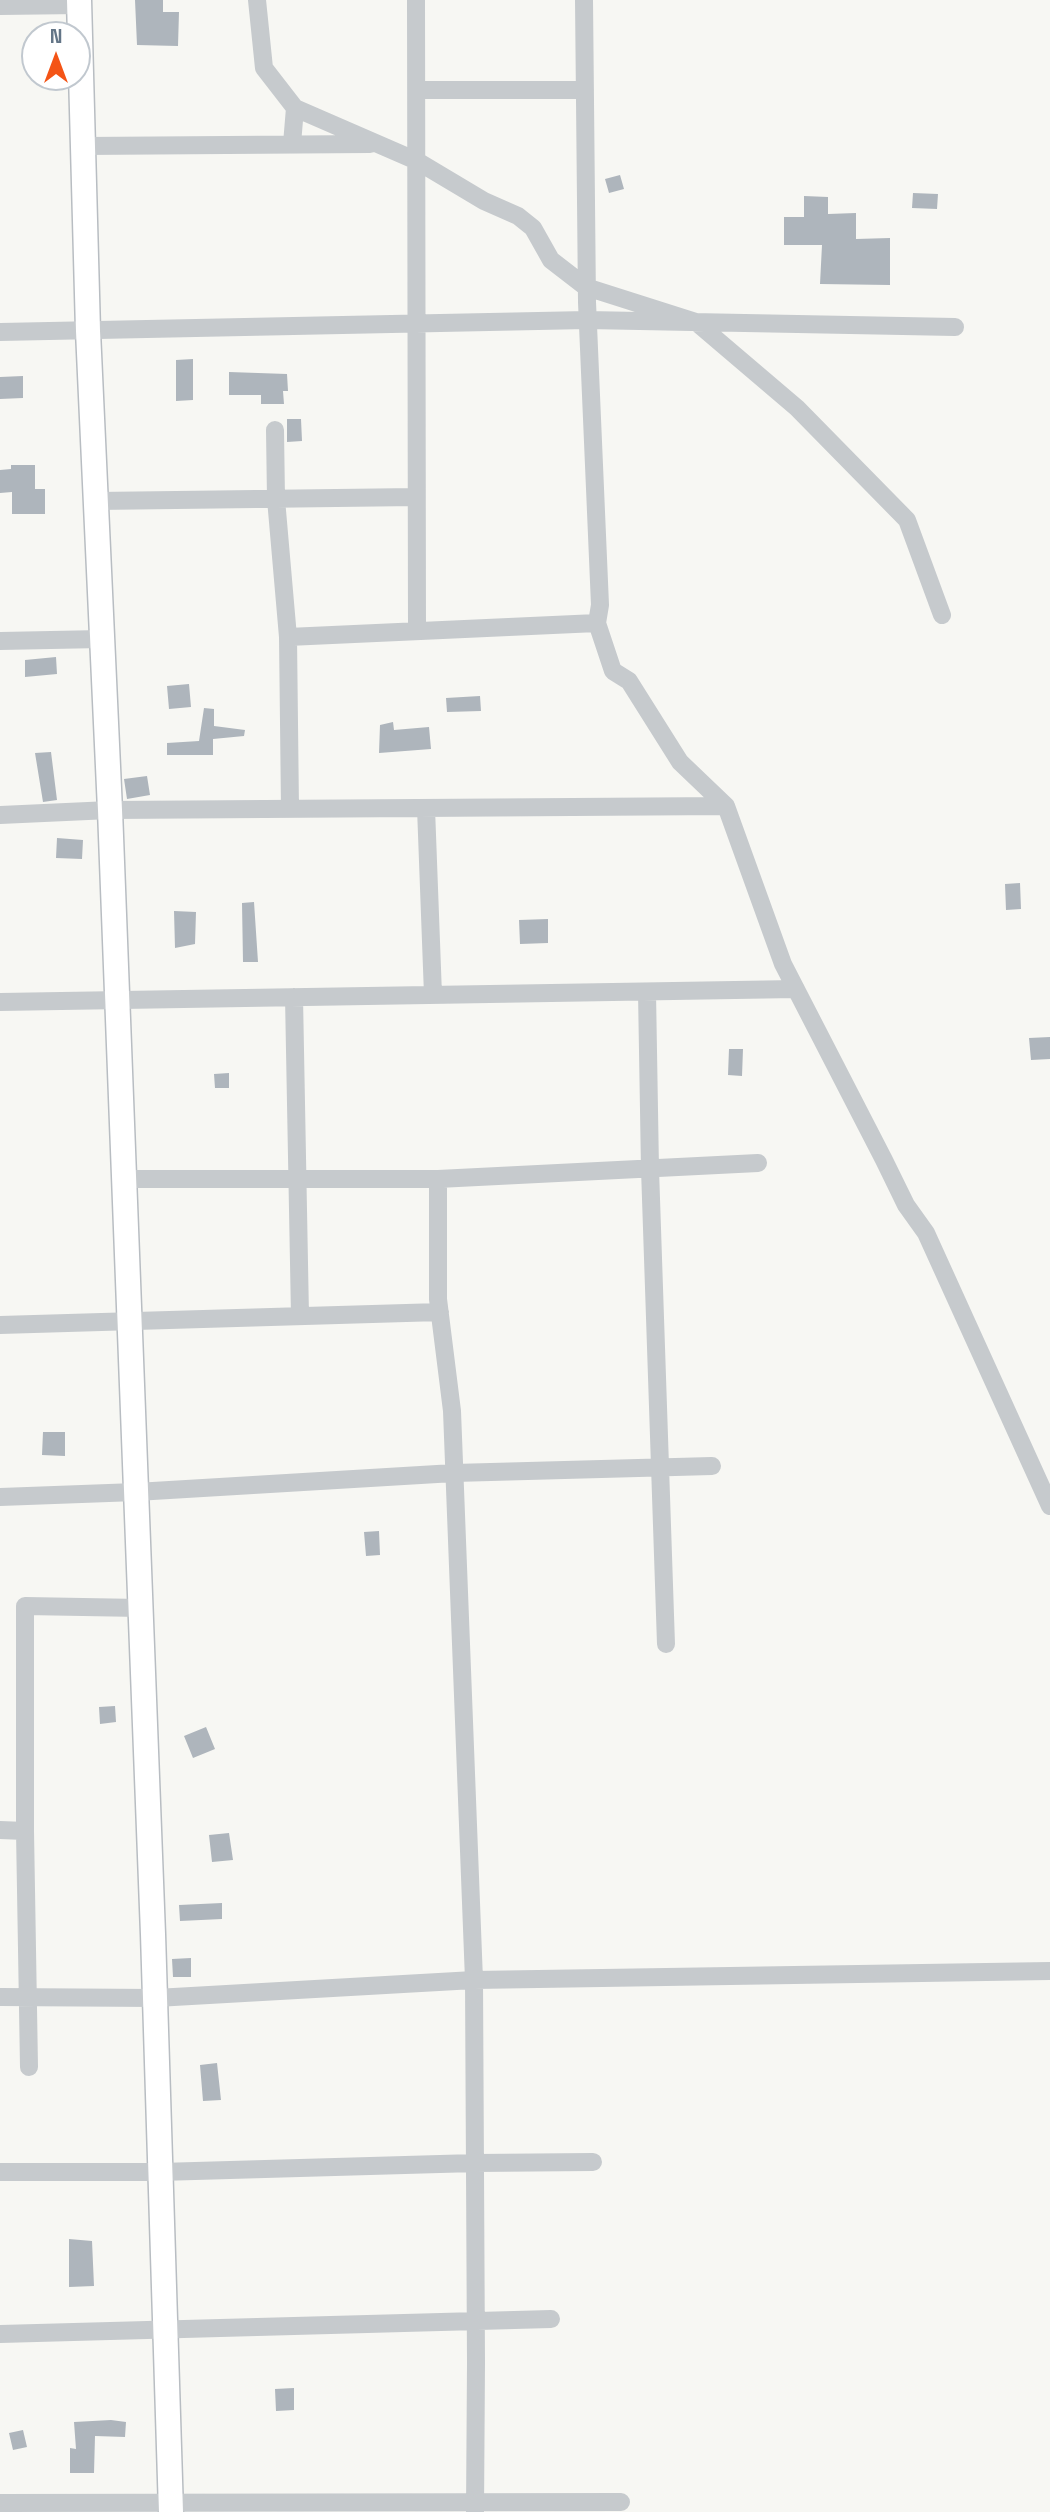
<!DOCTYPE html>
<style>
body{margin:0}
#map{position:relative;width:1050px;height:2512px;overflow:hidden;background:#f7f7f3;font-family:"Space Grotesk",sans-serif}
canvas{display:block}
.north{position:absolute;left:21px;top:21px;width:70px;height:70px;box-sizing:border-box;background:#fff;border:2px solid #c1c8cf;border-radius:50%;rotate:0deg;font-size:19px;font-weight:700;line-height:28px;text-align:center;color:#637587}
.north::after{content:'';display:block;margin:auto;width:24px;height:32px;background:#f45416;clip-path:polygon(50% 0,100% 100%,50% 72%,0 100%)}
</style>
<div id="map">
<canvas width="1050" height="2512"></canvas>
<div class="north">N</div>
</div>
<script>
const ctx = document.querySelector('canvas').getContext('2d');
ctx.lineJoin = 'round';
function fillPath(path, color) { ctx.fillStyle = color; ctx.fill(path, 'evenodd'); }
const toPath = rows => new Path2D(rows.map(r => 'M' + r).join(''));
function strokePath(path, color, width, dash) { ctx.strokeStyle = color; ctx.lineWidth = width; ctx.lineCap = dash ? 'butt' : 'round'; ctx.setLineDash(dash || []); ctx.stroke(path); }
const building = toPath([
 [135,0,163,0,163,12,179,12,178,46,137,45],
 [620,175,624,189,609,193,605,179],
 [913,193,938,194,937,209,912,208],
 [804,196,828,197,828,214,856,213,856,239,890,238,890,285,820,284,822,245,784,245,784,217,804,217],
 [193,359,193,400,176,401,176,360],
 [229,372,287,374,288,391,283,391,284,404,261,404,261,395,229,395],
 [23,376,23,398,0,399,0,377],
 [287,419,301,419,302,441,287,442],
 [11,465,35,465,35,489,45,489,45,514,12,514,12,492,0,493,0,470,11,469],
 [56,657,57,674,25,677,25,660],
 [189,684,191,707,169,709,167,686],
 [480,696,481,711,447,712,446,698],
 [204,708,214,709,214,726,245,730,244,736,213,739,213,755,167,755,167,743,199,741],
 [393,722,394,730,429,727,431,749,379,753,380,725],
 [51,752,57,800,43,802,35,753],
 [147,776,150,795,127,799,124,779],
 [57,838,83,840,82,859,56,858],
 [1020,883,1021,909,1006,910,1005,884],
 [254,902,258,962,243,962,242,903],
 [174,911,196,912,195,944,175,948],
 [548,919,548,943,520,944,519,920],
 [1050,1037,1050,1059,1031,1060,1029,1038],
 [729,1049,743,1049,742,1076,728,1075],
 [229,1073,229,1088,215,1088,214,1074],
 [43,1432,65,1432,65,1456,42,1455],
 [379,1531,380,1555,366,1556,364,1532],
 [115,1706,116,1722,100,1724,99,1707],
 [206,1727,215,1749,193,1758,184,1736],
 [229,1833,233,1860,212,1862,209,1835],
 [222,1903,222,1919,180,1921,179,1905],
 [191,1958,191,1977,173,1977,172,1959],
 [217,2063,221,2100,203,2101,200,2065],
 [69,2239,92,2241,94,2286,69,2287],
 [294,2388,294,2410,276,2411,275,2389],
 [111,2420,126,2422,125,2437,95,2436,94,2473,70,2473,70,2448,76,2449,74,2422],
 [23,2430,27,2447,13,2450,9,2433]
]);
const street = toPath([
 [257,0,264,68,295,108,292,144],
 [416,0,417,631],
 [584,0,587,302,600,605,597,623,613,671,629,681,680,762,726,806,783,964,884,1160,906,1205,926,1233,1050,1506],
 [0,6,80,5],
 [417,90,585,90],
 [295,108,417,161,484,201,518,216,533,228,551,260,586,287,696,322,797,408,907,520,942,615],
 [83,146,370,144],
 [0,332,587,320,955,327],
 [275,430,276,499,288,637,290,809],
 [96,501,416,497],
 [288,637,597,623],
 [0,641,102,639],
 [426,808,433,995],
 [0,815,110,810,726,806],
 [647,992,650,1169,666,1644],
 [294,997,300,1316],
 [0,1002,796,989],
 [124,1179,438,1179,758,1163],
 [438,1179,438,1299,452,1411,474,1980,476,2363,475,2512],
 [0,1325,440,1312],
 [0,1497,136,1492,454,1473,712,1466],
 [0,1830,25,1831],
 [0,1997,156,1998,474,1980,1050,1971],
 [29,2067,25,1831,25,1606,141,1608],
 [0,2172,160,2172,475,2163,593,2162],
 [0,2334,551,2319],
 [0,2503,621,2502]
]);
const secondary = toPath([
 [79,0,88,331,110,810,153,1934,171,2512]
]);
fillPath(building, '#aeb5bc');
strokePath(secondary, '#b8bdc2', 27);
strokePath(street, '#c6cacd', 18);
strokePath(secondary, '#fff', 24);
</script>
